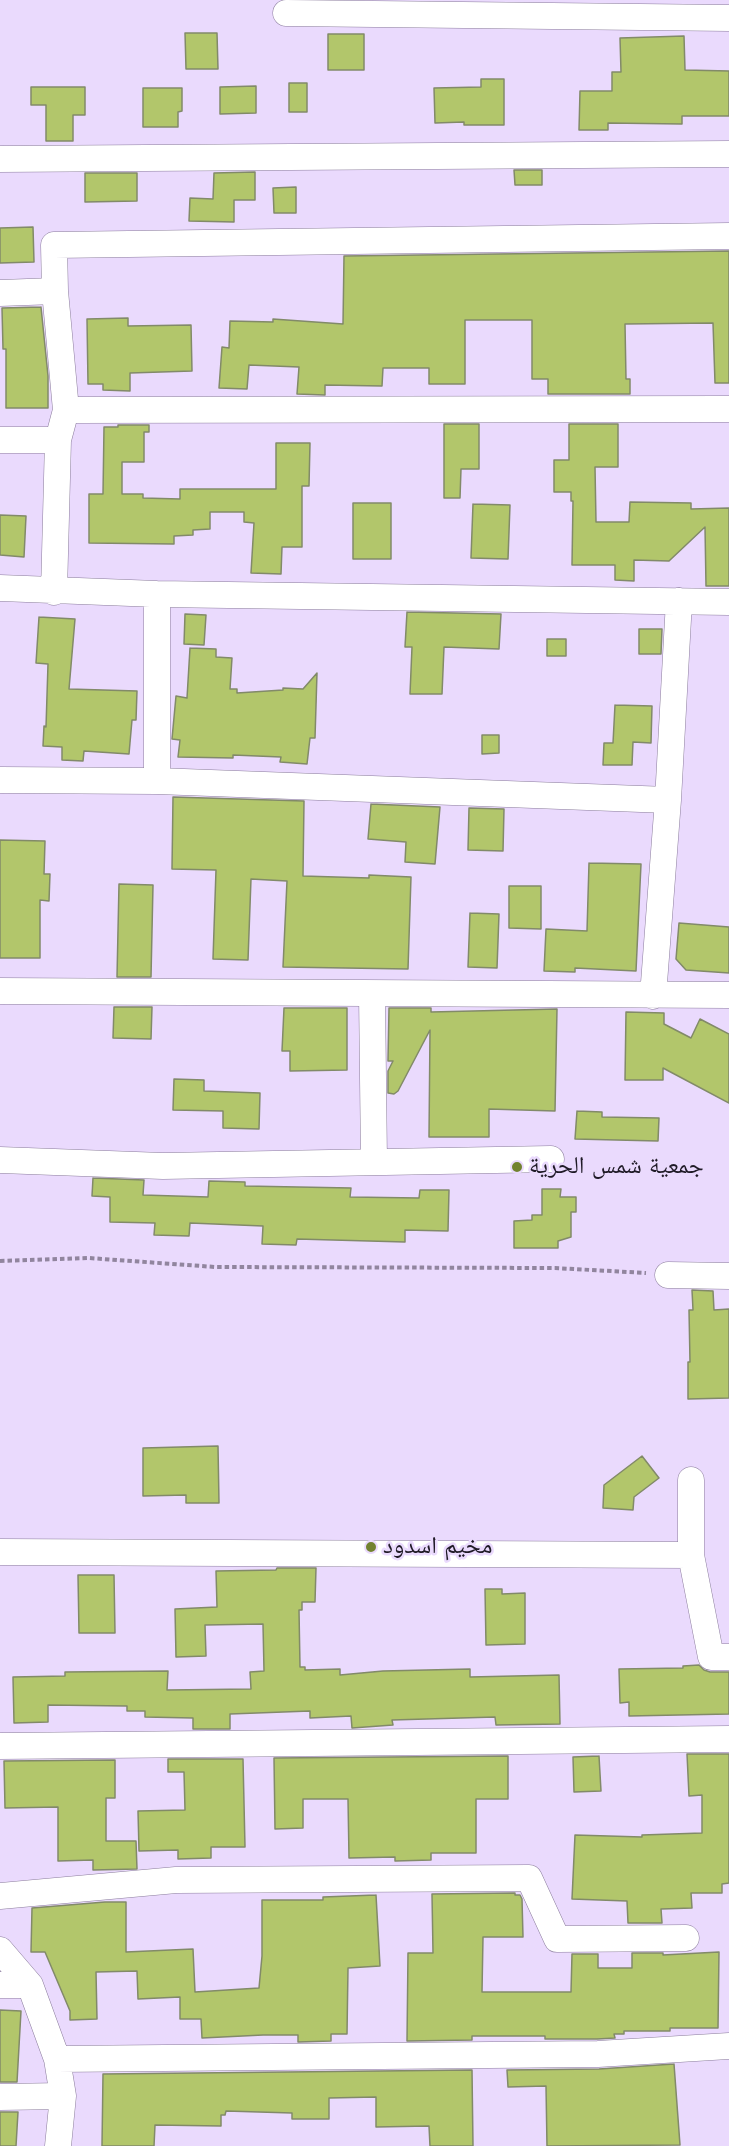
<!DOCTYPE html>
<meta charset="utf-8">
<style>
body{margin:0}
canvas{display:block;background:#eadafd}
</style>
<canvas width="729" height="2146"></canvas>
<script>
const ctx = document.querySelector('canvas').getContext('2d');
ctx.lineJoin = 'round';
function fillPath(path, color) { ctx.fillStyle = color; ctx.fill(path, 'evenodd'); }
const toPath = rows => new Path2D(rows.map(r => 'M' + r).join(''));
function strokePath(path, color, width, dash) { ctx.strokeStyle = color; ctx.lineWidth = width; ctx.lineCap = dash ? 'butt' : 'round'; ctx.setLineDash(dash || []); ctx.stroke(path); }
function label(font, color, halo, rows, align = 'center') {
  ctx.font = font + ' Jost,"Noto Naskh Arabic",sans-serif'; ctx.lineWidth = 5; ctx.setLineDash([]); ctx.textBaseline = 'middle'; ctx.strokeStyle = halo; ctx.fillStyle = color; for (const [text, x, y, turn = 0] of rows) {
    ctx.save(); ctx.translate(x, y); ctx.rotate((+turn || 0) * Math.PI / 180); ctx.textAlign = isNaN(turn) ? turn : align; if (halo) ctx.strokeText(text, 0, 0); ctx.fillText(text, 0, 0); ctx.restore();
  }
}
const building = toPath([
 [185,33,217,33,218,69,186,69,185,33],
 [328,34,364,34,364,70,328,70,328,34],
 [684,36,685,70,729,71,729,116,682,116,682,124,608,123,608,130,579,130,580,91,612,91,612,72,621,72,620,38,684,36],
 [481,79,504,79,504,125,464,125,464,122,435,123,434,88,481,87,481,79],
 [289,83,307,83,307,112,289,112,289,83],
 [256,86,256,113,220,114,220,87,256,86],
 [31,87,85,87,85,115,73,115,73,141,46,141,46,105,31,105,31,87],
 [143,88,182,88,182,111,178,112,178,127,143,127,143,88],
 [514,170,542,170,542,185,515,185,514,170],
 [255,172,255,200,234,200,234,222,189,221,190,198,213,199,214,173,255,172],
 [85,173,137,173,137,201,85,202,85,173],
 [296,187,296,213,274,213,273,188,296,187],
 [33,227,34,262,0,263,0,228,33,227],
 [729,251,729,383,715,383,713,323,625,324,626,379,630,379,630,394,548,394,548,379,532,379,532,320,465,320,465,384,429,384,429,368,383,368,382,386,325,385,325,395,297,394,299,367,249,365,247,389,219,388,222,347,229,348,230,321,273,322,273,319,343,324,344,256,729,251],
 [41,307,48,376,48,408,6,408,6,349,3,349,2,308,41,307],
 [128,318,128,326,191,325,192,371,130,373,130,391,103,390,103,384,88,384,87,319,128,318],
 [444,424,479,424,479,469,461,469,460,498,444,498,444,424],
 [569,424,618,424,618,467,595,467,596,522,629,522,630,502,691,503,691,509,729,508,729,586,706,586,705,527,669,561,634,560,634,581,615,580,615,565,572,565,573,501,571,501,571,492,554,492,554,460,569,460,569,424],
 [118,425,149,425,149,432,144,432,144,462,122,462,122,494,143,494,143,498,180,499,180,489,276,489,276,443,310,443,309,486,302,486,302,547,282,547,281,574,251,573,254,523,244,522,244,512,210,512,210,529,193,530,193,535,174,536,174,544,89,543,89,494,103,494,104,427,118,427,118,425],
 [353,503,391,503,391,559,353,559,353,503],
 [473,504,510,505,508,559,471,558,473,504],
 [0,515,26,516,24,557,0,555,0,515],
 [407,612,501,614,499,649,444,647,442,694,410,694,412,647,405,647,407,612],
 [185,614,206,615,204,645,184,644,185,614],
 [39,617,75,619,69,689,137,691,136,720,132,720,129,754,84,751,83,761,62,760,62,747,43,746,44,726,46,727,48,664,36,663,39,617],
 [639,629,662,629,661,654,639,654,639,629],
 [547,639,566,639,566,656,547,656,547,639],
 [190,648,216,649,216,657,232,658,230,689,237,689,237,693,283,690,283,688,303,689,317,673,315,738,310,738,307,764,280,762,281,757,233,755,233,758,178,757,180,740,172,739,176,696,187,698,190,648],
 [615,705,652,706,651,743,633,742,632,765,603,765,604,743,613,743,615,705],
 [482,735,499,735,499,753,482,754,482,735],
 [173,797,304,801,303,876,369,878,369,875,411,877,408,969,283,967,287,881,251,879,248,960,213,959,216,870,172,869,173,797],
 [371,804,440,807,435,864,405,862,406,842,368,839,371,804],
 [469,808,504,809,503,851,468,850,469,808],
 [0,840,45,841,44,874,50,874,49,901,40,900,40,958,0,958,0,840],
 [589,863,641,864,636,971,575,968,575,972,544,971,546,929,587,931,589,863],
 [119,884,153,885,151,977,117,977,119,884],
 [509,886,541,886,541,929,509,928,509,886],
 [470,913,499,914,497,968,468,967,470,913],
 [679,923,729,927,729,973,686,970,676,959,679,923],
 [114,1007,152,1007,151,1039,113,1038,114,1007],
 [284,1008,347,1008,347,1070,290,1071,290,1051,282,1051,284,1008],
 [389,1008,431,1008,431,1012,557,1009,555,1111,489,1109,489,1137,429,1137,430,1030,398,1091,394,1094,388,1093,388,1071,393,1061,388,1061,389,1008],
 [626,1012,664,1013,664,1024,691,1038,700,1019,729,1034,729,1103,663,1068,663,1080,625,1080,626,1012],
 [174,1079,204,1080,204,1091,260,1093,259,1129,223,1128,223,1111,173,1110,174,1079],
 [577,1111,602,1112,602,1117,659,1118,658,1141,575,1139,577,1111],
 [93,1178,144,1180,143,1195,208,1197,209,1181,245,1182,245,1186,351,1188,350,1197,419,1198,420,1190,449,1190,448,1231,405,1230,405,1242,297,1239,296,1245,262,1244,263,1226,190,1223,189,1236,154,1235,155,1223,110,1222,110,1197,92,1196,93,1178],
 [542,1189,561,1189,560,1197,576,1197,576,1212,571,1212,571,1237,558,1241,558,1248,514,1248,514,1221,532,1220,532,1215,542,1215,542,1189],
 [692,1290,713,1291,714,1310,729,1309,729,1398,688,1399,688,1362,690,1362,689,1310,693,1310,692,1290],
 [218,1446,219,1503,186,1503,186,1495,143,1496,143,1448,218,1446],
 [642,1456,659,1478,634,1497,633,1510,603,1508,604,1485,642,1456],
 [277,1568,316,1568,315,1602,302,1602,302,1610,299,1610,300,1667,305,1667,305,1670,340,1669,340,1675,383,1671,470,1669,470,1677,559,1675,560,1724,496,1725,495,1717,392,1720,393,1725,352,1728,351,1716,310,1718,310,1711,230,1714,230,1729,193,1729,193,1718,145,1717,145,1711,127,1711,127,1706,48,1705,48,1722,14,1723,13,1677,65,1676,65,1672,168,1671,167,1690,251,1689,250,1672,264,1671,263,1624,205,1625,206,1656,176,1657,175,1609,217,1607,216,1571,276,1570,277,1568],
 [78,1575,114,1575,115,1633,79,1633,78,1575],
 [485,1589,502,1589,502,1594,525,1593,525,1644,486,1645,485,1589],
 [699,1665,704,1670,710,1672,729,1672,729,1714,629,1716,629,1702,620,1703,619,1669,683,1668,683,1666,699,1665],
 [687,1754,729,1754,729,1883,722,1884,722,1893,691,1893,692,1908,661,1909,662,1923,628,1923,627,1901,572,1899,575,1835,642,1837,642,1835,702,1833,702,1795,689,1796,687,1754],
 [508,1756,508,1799,476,1799,476,1853,431,1853,431,1860,395,1861,395,1857,349,1858,348,1799,303,1799,303,1828,275,1829,274,1758,508,1756],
 [599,1756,601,1791,574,1792,573,1757,599,1756],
 [168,1759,243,1759,245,1847,211,1847,211,1858,178,1859,178,1850,139,1851,138,1811,185,1810,184,1772,168,1772,168,1759],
 [115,1760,115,1798,106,1798,106,1841,136,1841,137,1869,93,1870,93,1860,58,1861,58,1807,5,1808,4,1761,115,1760],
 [515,1893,515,1895,520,1895,522,1899,523,1937,483,1937,482,1992,571,1992,572,1954,598,1954,598,1968,632,1968,632,1953,663,1953,663,1955,719,1952,718,2028,670,2028,670,2031,624,2031,624,2034,614,2034,615,2038,597,2039,545,2039,545,2036,472,2036,472,2040,407,2041,408,1953,433,1953,432,1894,515,1893],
 [376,1895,380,1966,348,1968,347,2034,331,2034,331,2041,298,2042,298,2035,263,2035,202,2038,201,2019,180,2019,180,1997,138,1999,137,1971,96,1972,97,2019,70,2020,70,2011,45,1952,31,1952,32,1908,105,1902,126,1902,126,1952,193,1949,195,1992,259,1988,262,1956,262,1900,323,1900,323,1897,376,1895],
 [0,2010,21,2011,17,2082,0,2082,0,2010],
 [674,2064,680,2145,547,2146,546,2086,508,2087,507,2070,599,2069,674,2064],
 [472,2070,473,2146,430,2146,429,2126,376,2127,376,2097,329,2098,329,2119,292,2119,292,2113,226,2111,225,2115,221,2115,221,2126,155,2125,154,2146,102,2146,103,2074,472,2070],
 [0,2112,18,2112,16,2146,0,2146,0,2112]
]);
const path = toPath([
 [0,1261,89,1258,215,1267,555,1268,646,1273]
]);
const minor = toPath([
 [286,13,729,18],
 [0,159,729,154],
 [0,293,55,291],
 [66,410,729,409],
 [0,440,58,440],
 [0,588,157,594,729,602],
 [54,592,58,440,66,410,55,291,54,245,729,236],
 [0,780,157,781,668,800],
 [157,781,157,594],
 [0,991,729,995],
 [372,994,374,1162],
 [653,996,668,800,679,601],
 [0,1160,163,1166,551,1159],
 [668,1275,729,1276],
 [0,1552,691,1555,711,1657,729,1657],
 [691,1555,691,1480],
 [0,1746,729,1739],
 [0,1896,176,1880,529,1878,557,1939,686,1938],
 [0,1950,30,1985,57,2059,63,2096,58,2146],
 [0,1985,30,1985],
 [57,2059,598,2054,729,2046],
 [0,2097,63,2096]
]);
const markers = [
 [517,1167,6,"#728230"],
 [371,1547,6,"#728230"]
];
const poiNames = [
 ["جمعية شمس الحرية",529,1167],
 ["مخيم اسدود",383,1547]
];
fillPath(building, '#b2c66b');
strokePath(building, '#828a69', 1.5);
strokePath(minor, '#8b7d9c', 27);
strokePath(path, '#91859e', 4, [4.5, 3]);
strokePath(minor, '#fff', 26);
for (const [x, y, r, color] of markers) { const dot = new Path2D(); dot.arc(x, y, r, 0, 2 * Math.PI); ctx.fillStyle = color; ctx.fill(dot); strokePath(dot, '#eadafd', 2); }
label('24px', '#1f1a26', '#eadafd', poiNames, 'left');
</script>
